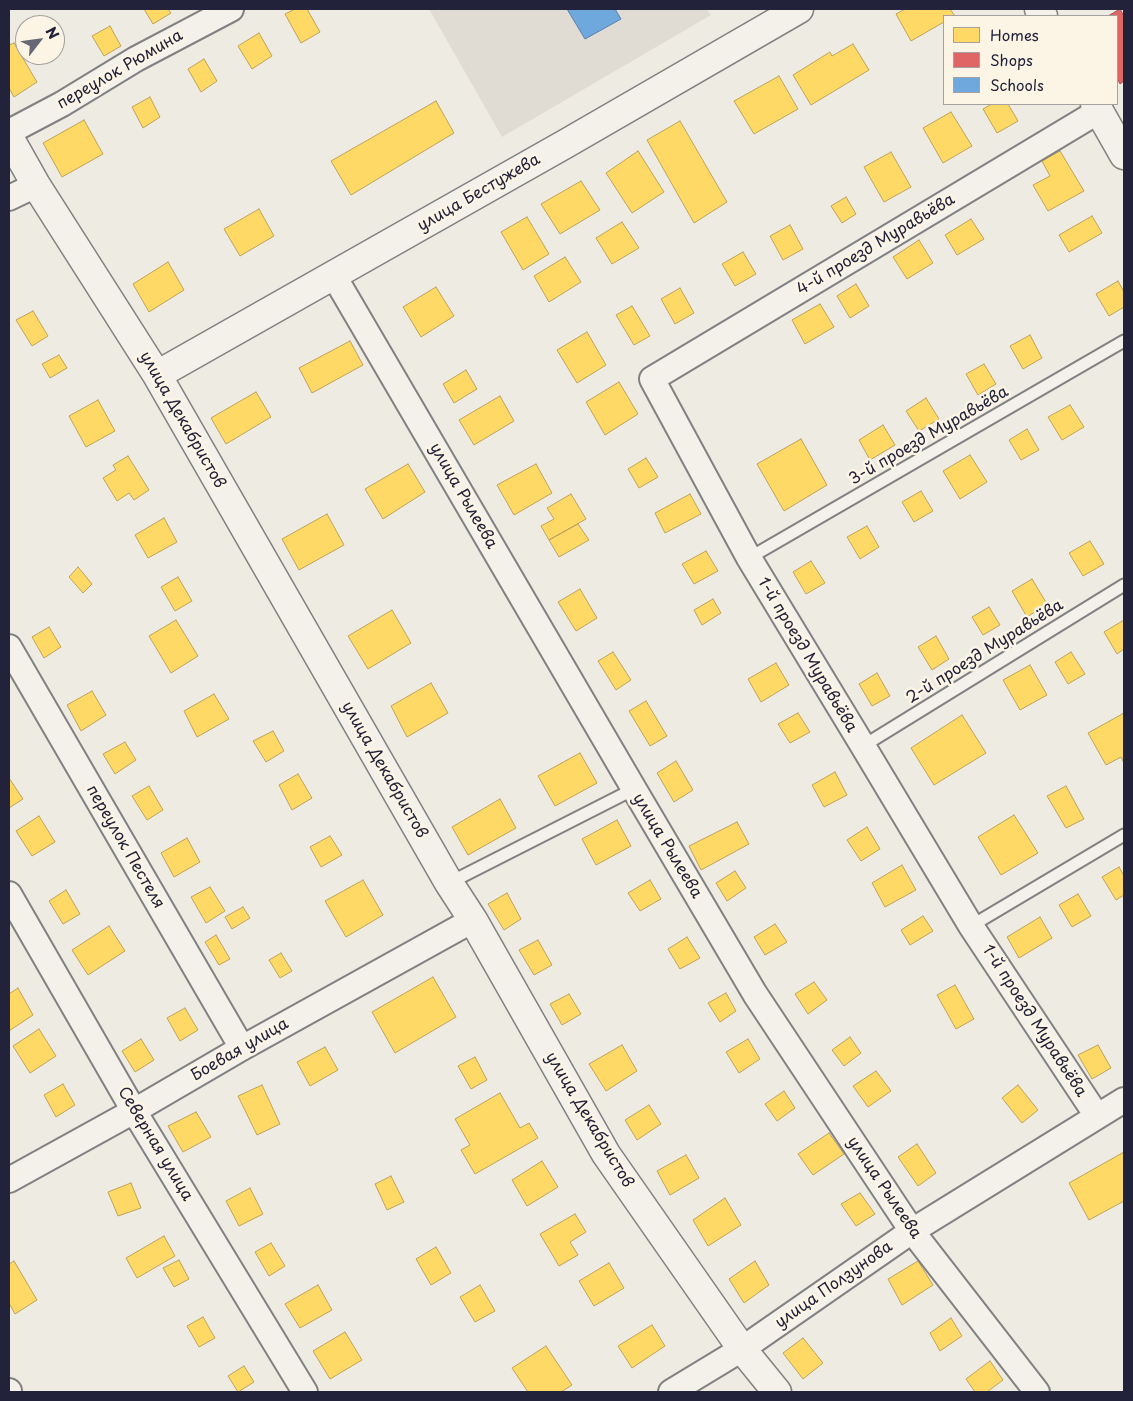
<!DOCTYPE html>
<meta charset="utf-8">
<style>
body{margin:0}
#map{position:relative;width:1133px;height:1401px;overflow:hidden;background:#eeebe3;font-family:"Playpen Sans",sans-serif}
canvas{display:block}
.frame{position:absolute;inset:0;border:10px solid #22223b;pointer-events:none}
.legend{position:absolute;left:943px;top:15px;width:175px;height:90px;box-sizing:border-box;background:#fcf5e5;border:1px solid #a5a1a1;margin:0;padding:6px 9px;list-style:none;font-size:15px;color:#22223b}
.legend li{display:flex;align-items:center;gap:10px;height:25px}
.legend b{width:25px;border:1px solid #a5a1a1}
.north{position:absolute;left:15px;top:15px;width:50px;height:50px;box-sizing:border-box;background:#fcf5e5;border:1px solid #a5a1a1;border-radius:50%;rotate:60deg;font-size:14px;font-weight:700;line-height:20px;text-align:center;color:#22223b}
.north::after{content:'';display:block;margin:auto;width:18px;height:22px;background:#696876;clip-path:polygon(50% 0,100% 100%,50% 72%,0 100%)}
</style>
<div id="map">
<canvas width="1133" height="1401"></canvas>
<div class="frame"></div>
<ul class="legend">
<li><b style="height:14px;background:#ffd966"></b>Homes</li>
<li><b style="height:14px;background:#e06666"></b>Shops</li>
<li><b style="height:14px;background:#6fa8dc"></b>Schools</li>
</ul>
<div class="north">N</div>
</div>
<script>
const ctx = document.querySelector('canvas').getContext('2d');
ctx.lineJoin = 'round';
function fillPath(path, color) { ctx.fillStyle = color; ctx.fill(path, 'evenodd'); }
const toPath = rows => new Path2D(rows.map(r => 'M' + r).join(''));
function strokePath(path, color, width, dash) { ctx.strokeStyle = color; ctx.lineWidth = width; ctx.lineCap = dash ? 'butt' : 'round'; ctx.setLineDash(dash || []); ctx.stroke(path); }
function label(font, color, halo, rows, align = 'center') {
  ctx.font = font + ' "Playpen Sans",sans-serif'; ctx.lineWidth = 5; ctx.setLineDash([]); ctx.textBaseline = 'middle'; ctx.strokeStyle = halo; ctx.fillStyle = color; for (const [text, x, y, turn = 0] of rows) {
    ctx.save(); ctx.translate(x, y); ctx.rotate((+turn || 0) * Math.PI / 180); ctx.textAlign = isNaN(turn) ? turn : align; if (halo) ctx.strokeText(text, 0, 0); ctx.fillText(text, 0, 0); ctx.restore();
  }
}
const built = toPath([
 [429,9,707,9,711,15,502,137]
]);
const homes = toPath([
 [144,9,168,9,171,13,153,24,144,9],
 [295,9,307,9,320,32,301,43,285,14,295,9],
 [905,9,950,9,955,16,944,16,944,22,911,41,896,14,905,9],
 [110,26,121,46,104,56,92,36,110,26],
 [259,33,272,56,252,69,238,46,259,33],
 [14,43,37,82,14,97,9,88,9,45,14,43],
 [853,44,869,70,811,105,793,75,830,52,832,56,853,44],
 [204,59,217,81,201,92,188,69,204,59],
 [779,76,798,109,754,134,734,101,779,76],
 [150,97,160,117,143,128,132,107,150,97],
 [436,101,454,133,351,195,331,161,436,101],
 [992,104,1008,104,1018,121,997,133,983,109,992,104],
 [951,112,972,146,943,163,923,128,951,112],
 [84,120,103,154,62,177,43,143,84,120],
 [680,121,727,202,694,223,647,140,680,121],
 [638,151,664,192,632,213,606,173,638,151],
 [1060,151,1084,191,1048,211,1033,185,1050,176,1042,161,1060,151],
 [891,152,911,187,884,202,864,167,891,152],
 [581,181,600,210,560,234,541,204,581,181],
 [846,197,856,214,842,223,831,206,846,197],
 [259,209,274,236,240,256,224,229,259,209],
 [1092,216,1102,233,1069,252,1059,235,1092,216],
 [527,217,549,254,523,270,501,232,527,217],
 [971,219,984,239,957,255,945,235,971,219],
 [622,222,639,248,612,264,596,238,622,222],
 [790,225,803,249,783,260,770,236,790,225],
 [919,240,933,263,907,279,893,257,919,240],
 [743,252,756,274,735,286,722,264,743,252],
 [565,257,581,282,549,302,534,276,565,257],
 [168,262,184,290,149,312,133,284,168,262],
 [1118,281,1124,292,1124,307,1109,316,1096,294,1118,281],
 [856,284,869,306,850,318,837,296,856,284],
 [436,287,454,316,421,337,403,307,436,287],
 [680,288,694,313,675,324,661,299,680,288],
 [820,304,834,327,805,344,792,320,820,304],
 [632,306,650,336,634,345,616,315,632,306],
 [33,311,48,336,32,346,16,320,33,311],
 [587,332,606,365,577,383,557,350,587,332],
 [1030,335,1042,358,1023,369,1010,346,1030,335],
 [350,341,363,365,312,393,299,368,350,341],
 [59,355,67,368,50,378,42,364,59,355],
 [984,364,996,384,978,395,966,374,984,364],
 [466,370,477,389,454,403,443,384,466,370],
 [619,382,638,414,605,435,586,402,619,382],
 [256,392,271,417,226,444,211,418,256,392],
 [500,396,514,421,474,445,459,420,500,396],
 [926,398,939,419,919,431,906,411,926,398],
 [98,400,115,431,86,447,69,416,98,400],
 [1070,405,1084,427,1062,440,1048,417,1070,405],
 [883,425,895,445,870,460,859,440,883,425],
 [1027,429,1039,450,1021,460,1009,440,1027,429],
 [801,439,827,485,784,511,757,464,801,439],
 [970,455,987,482,960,499,943,471,970,455],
 [128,456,149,490,134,500,129,493,117,501,103,478,116,470,113,465,128,456],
 [646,458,658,477,639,488,628,469,646,458],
 [408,464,425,492,383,519,365,489,408,464],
 [536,464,552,493,514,515,497,485,536,464],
 [921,491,933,511,914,522,902,502,921,491],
 [571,494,586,519,549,540,541,526,554,519,547,508,571,494],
 [690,494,701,514,665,533,655,513,690,494],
 [327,514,344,545,299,570,282,539,327,514],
 [164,518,177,542,148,558,135,535,164,518],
 [578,524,589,540,559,557,549,540,578,524],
 [867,526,879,547,860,559,847,537,867,526],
 [1090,541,1104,564,1083,576,1069,553,1090,541],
 [706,551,718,571,694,584,682,564,706,551],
 [811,561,825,583,806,594,793,572,811,561],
 [78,567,92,584,83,593,69,577,78,567],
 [178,577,192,601,175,611,161,587,178,577],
 [1032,579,1047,604,1027,617,1012,591,1032,579],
 [580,589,597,618,576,631,558,602,580,589],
 [713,599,721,613,702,625,694,610,713,599],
 [989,607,1000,625,983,635,972,617,989,607],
 [392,610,411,643,368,669,348,636,392,610],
 [176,620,198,656,171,673,149,636,176,620],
 [1124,620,1124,649,1117,654,1104,632,1124,620],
 [49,627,61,647,44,658,32,637,49,627],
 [936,636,949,659,932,670,918,647,936,636],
 [613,652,631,680,616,690,598,661,613,652],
 [1071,652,1085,674,1068,684,1055,662,1071,652],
 [776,663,789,685,761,702,748,679,776,663],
 [1030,665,1047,695,1020,710,1003,680,1030,665],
 [877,673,890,696,872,706,859,684,877,673],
 [431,683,448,713,407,737,391,706,431,683],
 [92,691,106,715,81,731,67,705,92,691],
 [214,694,229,719,197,737,184,711,214,694],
 [646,701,667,736,650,746,629,711,646,701],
 [798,713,810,732,790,743,778,724,798,713],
 [1124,713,1124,763,1121,757,1106,765,1088,733,1124,713],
 [962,715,986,753,934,785,911,748,962,715],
 [273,731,284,751,266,762,253,741,273,731],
 [125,742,136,760,115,774,103,754,125,742],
 [580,753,597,783,555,806,538,776,580,753],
 [676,761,693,790,674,802,657,773,676,761],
 [835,772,847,795,824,807,812,785,835,772],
 [298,774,312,798,292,810,279,785,298,774],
 [9,778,23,799,9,808,9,778],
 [149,786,163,810,147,820,132,796,149,786],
 [1066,786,1084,819,1066,828,1047,796,1066,786],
 [500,799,516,828,468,855,452,827,500,799],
 [1014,815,1038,853,1001,875,978,837,1014,815],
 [39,816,55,842,32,856,16,831,39,816],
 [617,820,631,846,596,865,582,839,617,820],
 [737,822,749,844,701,870,689,846,737,822],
 [867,827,880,849,861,861,847,840,867,827],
 [330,836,342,855,321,867,310,847,330,836],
 [187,838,200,862,174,877,161,853,187,838],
 [902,865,916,890,885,907,872,883,902,865],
 [1119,867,1124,876,1124,895,1116,900,1102,877,1119,867],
 [735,871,746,888,727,901,716,883,735,871],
 [363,880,383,915,346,937,325,901,363,880],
 [650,880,661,899,640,911,628,893,650,880],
 [210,887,225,911,206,923,191,897,210,887],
 [66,890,80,914,63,924,49,901,66,890],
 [507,893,521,919,504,930,488,904,507,893],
 [1078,894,1091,916,1072,927,1059,905,1078,894],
 [243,907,250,918,232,929,225,917,243,907],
 [923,916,933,931,910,945,901,930,923,916],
 [1040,917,1052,938,1019,958,1007,937,1040,917],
 [775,924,787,942,765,955,754,937,775,924],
 [109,926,125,951,88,975,72,950,109,926],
 [216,935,230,959,219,965,205,942,216,935],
 [687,937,700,958,680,969,668,949,687,937],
 [538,940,552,965,534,975,519,950,538,940],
 [281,953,292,971,280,978,269,960,281,953],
 [433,977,456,1017,395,1053,372,1012,433,977],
 [814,982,827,1000,808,1014,795,994,814,982],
 [955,985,974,1019,956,1029,937,995,955,985],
 [18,988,33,1015,9,1031,9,994,18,988],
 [726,993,736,1011,720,1022,708,1003,726,993],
 [569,994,581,1014,562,1025,550,1004,569,994],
 [185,1008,198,1030,180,1041,167,1018,185,1008],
 [39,1029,56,1056,30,1073,13,1046,39,1029],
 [850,1037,861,1053,844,1066,832,1050,850,1037],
 [141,1039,154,1060,135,1072,122,1051,141,1039],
 [748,1039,760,1059,739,1073,726,1052,748,1039],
 [622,1045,637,1071,606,1091,589,1064,622,1045],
 [1098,1045,1111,1068,1092,1079,1078,1055,1098,1045],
 [325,1047,338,1070,310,1086,297,1062,325,1047],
 [475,1057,487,1080,471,1089,458,1066,475,1057],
 [876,1071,891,1091,868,1107,853,1086,876,1071],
 [63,1084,75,1105,56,1117,44,1095,63,1084],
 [262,1085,280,1124,257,1135,238,1096,262,1085],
 [1018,1085,1038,1110,1022,1123,1002,1098,1018,1085],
 [784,1091,795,1108,777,1121,765,1104,784,1091],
 [500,1093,520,1128,529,1123,538,1138,475,1174,461,1150,470,1145,455,1119,500,1093],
 [649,1105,661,1124,637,1140,625,1120,649,1105],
 [196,1112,211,1137,183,1152,168,1126,196,1112],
 [829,1133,844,1154,813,1175,798,1154,829,1133],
 [917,1144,936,1173,918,1186,898,1157,917,1144],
 [1124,1152,1124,1201,1089,1220,1069,1183,1124,1152],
 [686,1155,699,1178,670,1195,657,1171,686,1155],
 [542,1161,558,1187,527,1206,512,1180,542,1161],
 [391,1176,404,1202,387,1210,375,1184,391,1176],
 [131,1183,141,1208,118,1216,108,1192,131,1183],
 [250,1188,263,1214,239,1226,226,1201,250,1188],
 [860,1193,875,1214,856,1226,841,1204,860,1193],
 [725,1198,741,1225,708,1246,693,1220,725,1198],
 [575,1214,586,1232,570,1242,578,1255,559,1266,540,1234,575,1214],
 [164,1236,175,1256,137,1278,126,1258,164,1236],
 [271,1243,285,1266,269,1276,255,1252,271,1243],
 [436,1247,451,1273,431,1285,416,1259,436,1247],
 [179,1260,189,1279,174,1287,163,1268,179,1260],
 [14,1261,37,1300,15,1314,9,1303,9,1264,14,1261],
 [755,1261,769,1285,744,1303,729,1279,755,1261],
 [918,1261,933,1285,902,1305,888,1279,918,1261],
 [609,1263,624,1288,594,1306,579,1281,609,1263],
 [318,1285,332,1310,300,1328,285,1304,318,1285],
 [480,1285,495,1311,475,1322,460,1297,480,1285],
 [203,1317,215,1338,199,1347,187,1326,203,1317],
 [951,1318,962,1336,940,1351,930,1333,951,1318],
 [652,1325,665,1346,632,1368,618,1346,652,1325],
 [345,1332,362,1360,330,1379,313,1351,345,1332],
 [803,1338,823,1363,803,1379,783,1353,803,1338],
 [546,1346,572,1385,561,1392,528,1392,512,1368,546,1346],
 [990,1361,1003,1380,987,1392,975,1392,966,1379,990,1361],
 [244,1366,254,1382,238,1392,228,1376,244,1366]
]);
const shops = toPath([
 [1120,9,1124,16,1124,81,1120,84,1117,78,1117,16,1108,16,1120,9]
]);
const schools = toPath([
 [567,9,615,9,621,19,585,39,567,9]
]);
const service = toPath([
 [749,558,1124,341],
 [863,746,1124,585],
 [449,883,634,789],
 [971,926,1124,835]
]);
const minor = toPath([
 [9,132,62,104,136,59,231,9],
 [9,198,36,185],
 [334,276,634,789,755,994,912,1231,1037,1392],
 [9,647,242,1048],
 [9,894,134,1111,305,1392],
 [1097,1116,971,926,863,746,749,558,652,379,1099,111],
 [9,1180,134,1111,242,1048,473,920],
 [9,1391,9,1392],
 [671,1392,742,1349,912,1231,1124,1100]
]);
const tertiary = toPath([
 [1039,9,1043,16],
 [1095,104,1124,155],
 [9,137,36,185,157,375,449,883,473,920,606,1154,742,1349,777,1392],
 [157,375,567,143,799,9]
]);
const streetNames = [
 ["переулок Рюмина",120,70,-30],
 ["улица Бестужева",479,193,-30],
 ["4-й проезд Муравьёва",876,245,-31],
 ["улица Декабристов",182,420,60],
 ["3-й проезд Муравьёва",929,436,-30],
 ["улица Рылеева",463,496,60],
 ["2-й проезд Муравьёва",985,652,-32],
 ["1-й проезд Муравьёва",807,655,59],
 ["улица Декабристов",384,770,60],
 ["улица Рылеева",667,846,59],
 ["переулок Пестеля",125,847,60],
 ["1-й проезд Муравьёва",1034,1021,57],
 ["Боевая улица",240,1050,-30],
 ["улица Декабристов",589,1120,59],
 ["Северная улица",155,1144,59],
 ["улица Рылеева",884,1188,56],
 ["улица Ползунова",834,1285,-35]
];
fillPath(built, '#e0dcd4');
fillPath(homes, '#ffd966');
strokePath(homes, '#bda259', 1);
fillPath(shops, '#e06666');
strokePath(shops, '#a75259', 1);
fillPath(schools, '#6fa8dc');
strokePath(schools, '#5880ac', 1);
strokePath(service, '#828182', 15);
strokePath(minor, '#828182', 28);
strokePath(tertiary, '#828182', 31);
strokePath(service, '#f4f1eb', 11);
strokePath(minor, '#f4f1eb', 24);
strokePath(tertiary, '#f4f1eb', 28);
label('16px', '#22223b', '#fcf5e5', streetNames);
</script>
